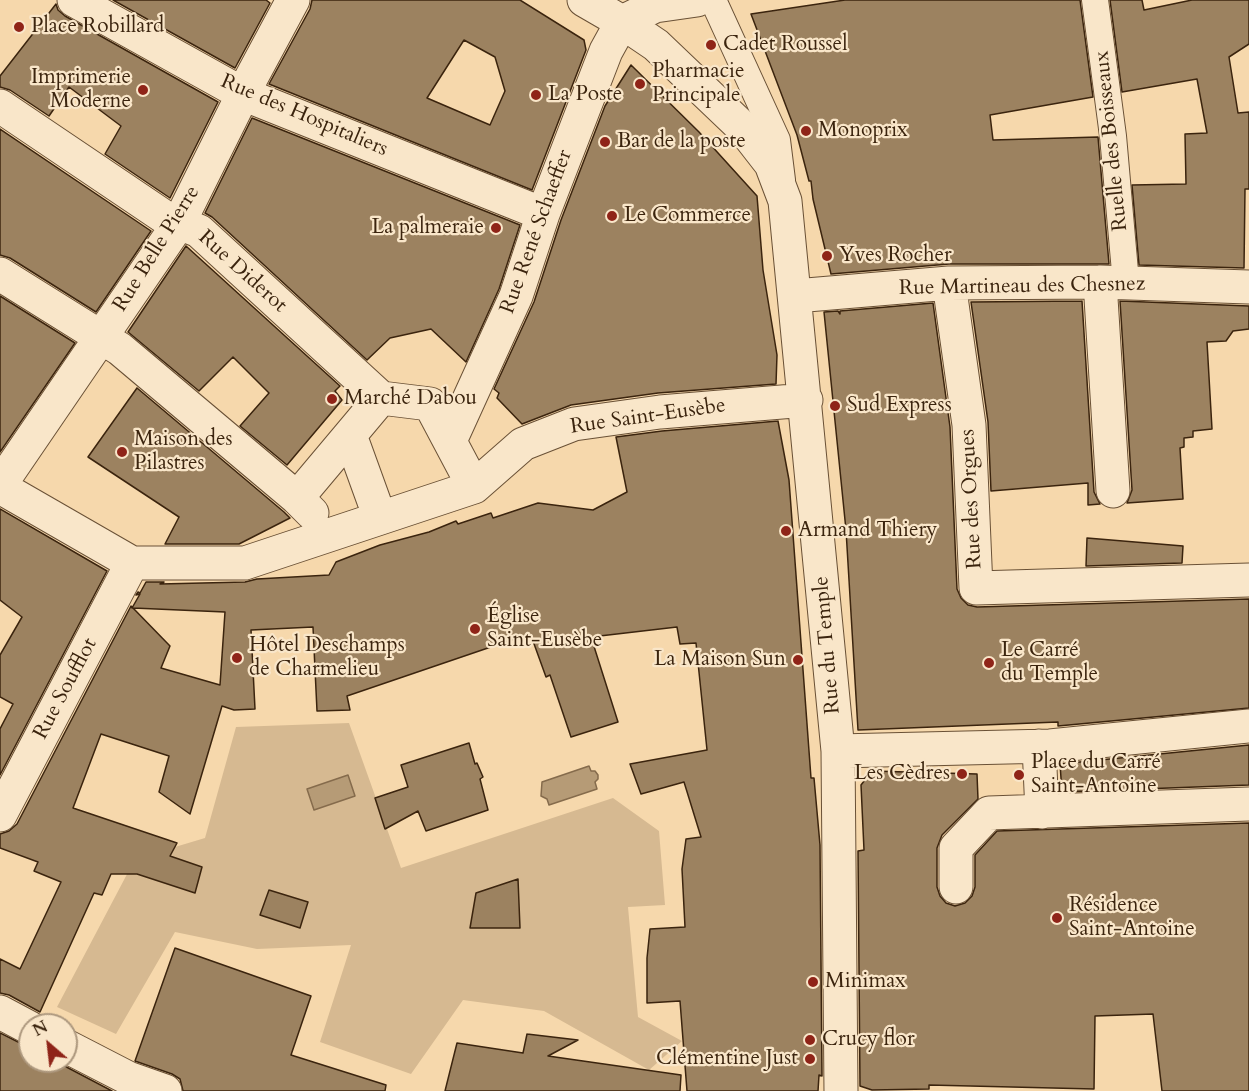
<!DOCTYPE html>
<meta charset="utf-8">
<style>
body{margin:0}
#map{position:relative;width:1249px;height:1091px;overflow:hidden;background:#f6d8ac;font-family:Cardo,serif}
canvas{display:block}
.north{position:absolute;left:18px;top:1013px;width:60px;height:60px;box-sizing:border-box;background:#f9e6c9;border:2px solid #ad987e;border-radius:50%;rotate:332deg;font-size:16px;font-weight:700;line-height:24px;text-align:center;color:#3b240e}
.north::after{content:'';display:block;margin:auto;width:21px;height:27px;background:#8f2418;clip-path:polygon(50% 0,100% 100%,50% 72%,0 100%)}
</style>
<div id="map">
<canvas width="1249" height="1091"></canvas>
<div class="north">N</div>
</div>
<script>
const ctx = document.querySelector('canvas').getContext('2d');
ctx.lineJoin = 'round';
function fillPath(path, color) { ctx.fillStyle = color; ctx.fill(path, 'evenodd'); }
const toPath = rows => new Path2D(rows.map(r => 'M' + r).join(''));
function strokePath(path, color, width, dash) { ctx.strokeStyle = color; ctx.lineWidth = width; ctx.lineCap = dash ? 'butt' : 'round'; ctx.setLineDash(dash || []); ctx.stroke(path); }
function label(font, color, halo, rows, align = 'center') {
  ctx.font = font + ' Cardo,serif'; ctx.lineWidth = 4.5; ctx.setLineDash([]); ctx.textBaseline = 'middle'; ctx.strokeStyle = halo; ctx.fillStyle = color; for (const [text, x, y, turn = 0] of rows) {
    ctx.save(); ctx.translate(x, y); ctx.rotate((+turn || 0) * Math.PI / 180); ctx.textAlign = isNaN(turn) ? turn : align; if (halo) ctx.strokeText(text, 0, 0); ctx.fillText(text, 0, 0); ctx.restore();
  }
}
const green = toPath([
 [349,723,401,868,613,798,659,831,665,905,628,907,638,1017,682,1041,649,1070,544,1011,463,1000,411,1074,320,1042,351,945,257,949,175,932,116,1034,57,1007,135,859,205,838,236,727]
]);
const water = toPath([
 [589,766,591,771,595,771,598,775,598,779,595,782,597,789,549,805,547,799,541,796,542,782,589,766],
 [348,775,355,796,314,810,307,789,348,775]
]);
const building = toPath([
 [113,0,266,0,270,3,235,68,113,0],
 [312,0,520,0,584,40,586,50,532,190,269,84,310,9,312,0],
 [464,40,495,57,505,91,490,125,427,98,464,40],
 [845,0,1080,0,1093,97,990,115,993,140,1098,137,1109,264,949,264,831,274,813,199,811,181,809,181,797,135,751,14,845,0],
 [1110,0,1142,0,1144,10,1192,0,1249,0,1249,44,1229,57,1238,113,1249,112,1249,189,1245,189,1244,268,1139,265,1132,185,1186,184,1185,134,1207,133,1197,79,1122,92,1110,0],
 [56,4,58,10,65,16,218,102,170,198,105,154,121,126,69,87,49,116,10,90,0,87,0,76,56,4],
 [631,65,699,132,757,196,763,270,777,355,776,384,658,393,571,405,522,424,497,398,499,393,494,389,534,302,561,220,605,106,631,65],
 [252,118,520,225,499,289,466,362,431,329,390,338,367,360,212,217,205,213,252,118],
 [0,129,151,231,96,312,10,258,0,255,0,129],
 [186,246,340,386,335,391,342,400,287,465,240,426,269,393,233,357,199,391,128,332,186,246],
 [0,296,75,343,0,452,0,296],
 [1082,301,1094,492,1100,504,1088,505,1088,483,991,491,988,422,971,302,1082,301],
 [1120,301,1249,306,1249,329,1233,331,1226,341,1207,342,1212,429,1193,431,1193,437,1184,438,1184,447,1180,448,1183,499,1127,503,1132,490,1120,301],
 [933,303,950,427,957,589,961,598,968,605,977,607,1249,599,1249,708,1058,726,1058,722,858,730,846,530,824,312,838,311,840,314,840,311,933,303],
 [137,388,284,512,290,518,239,544,165,544,179,517,88,457,137,388],
 [778,421,789,480,811,778,814,778,820,845,822,1076,819,1075,818,1091,687,1091,680,1001,647,1003,647,958,650,929,685,927,682,869,686,839,701,837,684,782,641,794,630,764,707,750,696,643,680,644,677,627,591,637,618,722,571,737,550,675,546,677,533,641,531,641,529,634,347,696,350,710,317,711,313,627,251,630,255,709,234,710,222,706,190,814,159,792,169,756,101,734,73,808,177,843,170,856,202,867,195,893,137,874,111,874,102,895,94,893,40,1012,9,995,0,993,0,959,20,969,61,882,34,871,38,862,0,848,0,834,9,831,17,824,131,606,132,608,140,594,136,595,138,592,140,593,146,582,164,582,160,584,245,582,257,579,329,575,336,562,380,545,429,532,456,521,458,524,491,513,493,518,538,503,593,510,627,492,616,437,662,431,778,421],
 [133,608,225,612,220,685,161,668,170,646,133,608],
 [0,509,107,571,0,775,0,729,13,704,0,697,0,655,22,617,0,600,0,509],
 [1087,538,1183,546,1182,563,1086,566,1087,538],
 [469,743,475,764,477,763,483,777,480,779,488,810,426,831,418,811,385,829,375,798,408,787,401,765,469,743],
 [1249,745,1249,785,1062,792,1060,764,1249,745],
 [872,771,977,774,978,799,942,835,937,848,937,887,940,896,946,903,955,906,965,903,972,896,975,887,975,855,997,831,1249,823,1249,1091,1162,1091,1153,1014,1095,1016,1094,1089,929,1085,929,1089,872,1090,860,1086,858,851,864,850,861,785,872,771],
 [518,879,520,928,470,928,476,893,518,879],
 [269,890,308,902,300,928,260,915,269,890],
 [175,948,311,996,291,1055,386,1085,385,1091,183,1091,180,1079,172,1074,135,1061,175,948],
 [0,1033,30,1048,30,1061,55,1061,112,1091,0,1091,0,1033],
 [527,1034,578,1040,548,1056,681,1075,680,1091,445,1091,457,1043,523,1053,527,1034]
]);
const pedestrian = toPath([
 [713,0,777,140,782,180],
 [1095,0,1113,136,1126,283]
]);
const minor = toPath([
 [74,0,243,94,543,214],
 [584,0,622,22,656,45,743,128,771,164,785,201,838,751,841,1091],
 [622,22,655,6,697,0],
 [0,106,166,218,199,231,381,398],
 [0,274,120,349,297,498],
 [1100,282,1113,491],
 [949,283,969,425,976,588,1249,580],
 [795,296,949,283,1100,282,1249,287],
 [350,435,380,518],
 [450,441,516,296,543,214,606,51,622,22],
 [0,485,179,223,249,82,293,0],
 [0,487,132,563,245,563,474,487,523,444,574,424,660,412,806,400],
 [312,513,297,498,381,398,430,404,474,487],
 [1039,746,1042,812],
 [838,751,1050,746,1249,726],
 [0,815,132,563],
 [956,887,956,848,989,813,1249,804],
 [0,1012,30,1028],
 [66,1046,128,1078,165,1091]
]);
const markers = [
 [19,27,6,"#8f2418"],
 [711,45,6,"#8f2418"],
 [640,84,6,"#8f2418"],
 [143,90,6,"#8f2418"],
 [536,95,6,"#8f2418"],
 [806,131,6,"#8f2418"],
 [605,142,6,"#8f2418"],
 [612,216,6,"#8f2418"],
 [496,228,6,"#8f2418"],
 [827,256,6,"#8f2418"],
 [332,399,6,"#8f2418"],
 [835,406,6,"#8f2418"],
 [122,452,6,"#8f2418"],
 [786,531,6,"#8f2418"],
 [475,629,6,"#8f2418"],
 [237,658,6,"#8f2418"],
 [798,660,6,"#8f2418"],
 [989,663,6,"#8f2418"],
 [962,774,6,"#8f2418"],
 [1019,775,6,"#8f2418"],
 [1057,918,6,"#8f2418"],
 [813,982,6,"#8f2418"],
 [810,1040,6,"#8f2418"],
 [810,1059,6,"#8f2418"]
];
const poiNames = [
 ["Place Robillard",31,27],
 ["Cadet Roussel",723,45],
 ["Pharmacie",652,72],
 ["Principale",652,96],
 ["Imprimerie",131,78,"right"],
 ["Moderne",131,102,"right"],
 ["La Poste",548,95],
 ["Monoprix",818,131],
 ["Bar de la poste",617,142],
 ["Le Commerce",624,216],
 ["La palmeraie",484,228,"right"],
 ["Yves Rocher",839,256],
 ["Marché Dabou",344,399],
 ["Sud Express",847,406],
 ["Maison des",134,440],
 ["Pilastres",134,464],
 ["Armand Thiery",798,531],
 ["Église",487,617],
 ["Saint-Eusèbe",487,641],
 ["Hôtel Deschamps",249,646],
 ["de Charmelieu",249,670],
 ["Le Carré",1001,651],
 ["du Temple",1001,675],
 ["La Maison Sun",786,660,"right"],
 ["Place du Carré",1031,763],
 ["Saint-Antoine",1031,787],
 ["Les Cèdres",950,774,"right"],
 ["Résidence",1069,906],
 ["Saint-Antoine",1069,930],
 ["Minimax",825,982],
 ["Crucy flor",822,1040],
 ["Clémentine Just",798,1059,"right"]
];
const streetNames = [
 ["Rue des Hospitaliers",304,116,23],
 ["Ruelle des Boisseaux",1112,141,-96],
 ["Rue René Schaeffer",537,232,-70],
 ["Rue Belle Pierre",157,249,-58],
 ["Rue Diderot",242,272,42],
 ["Rue Martineau des Chesnez",1022,287,-1],
 ["Rue Saint-Eusèbe",648,417,-8],
 ["Rue des Orgues",972,499,-93],
 ["Rue du Temple",828,645,-95],
 ["Rue Soufflot",66,689,-62]
];
fillPath(green, '#d6b991');
fillPath(water, '#b69b76');
strokePath(water, '#856b4c', 1.5);
fillPath(building, '#9c8260');
strokePath(building, '#3b240e', 1.5);
strokePath(pedestrian, '#6a5136', 28);
strokePath(minor, '#6a5136', 35);
strokePath(pedestrian, '#f9e6c9', 26);
strokePath(minor, '#f9e6c9', 33);
for (const [x, y, r, color] of markers) { const dot = new Path2D(); dot.arc(x, y, r, 0, 2 * Math.PI); ctx.fillStyle = color; ctx.fill(dot); strokePath(dot, '#f9e6c9', 2); }
label('21px', '#3b240e', '#f9e6c9', poiNames, 'left');
label('21px', '#3b240e', '#f9e6c9', streetNames);
</script>
